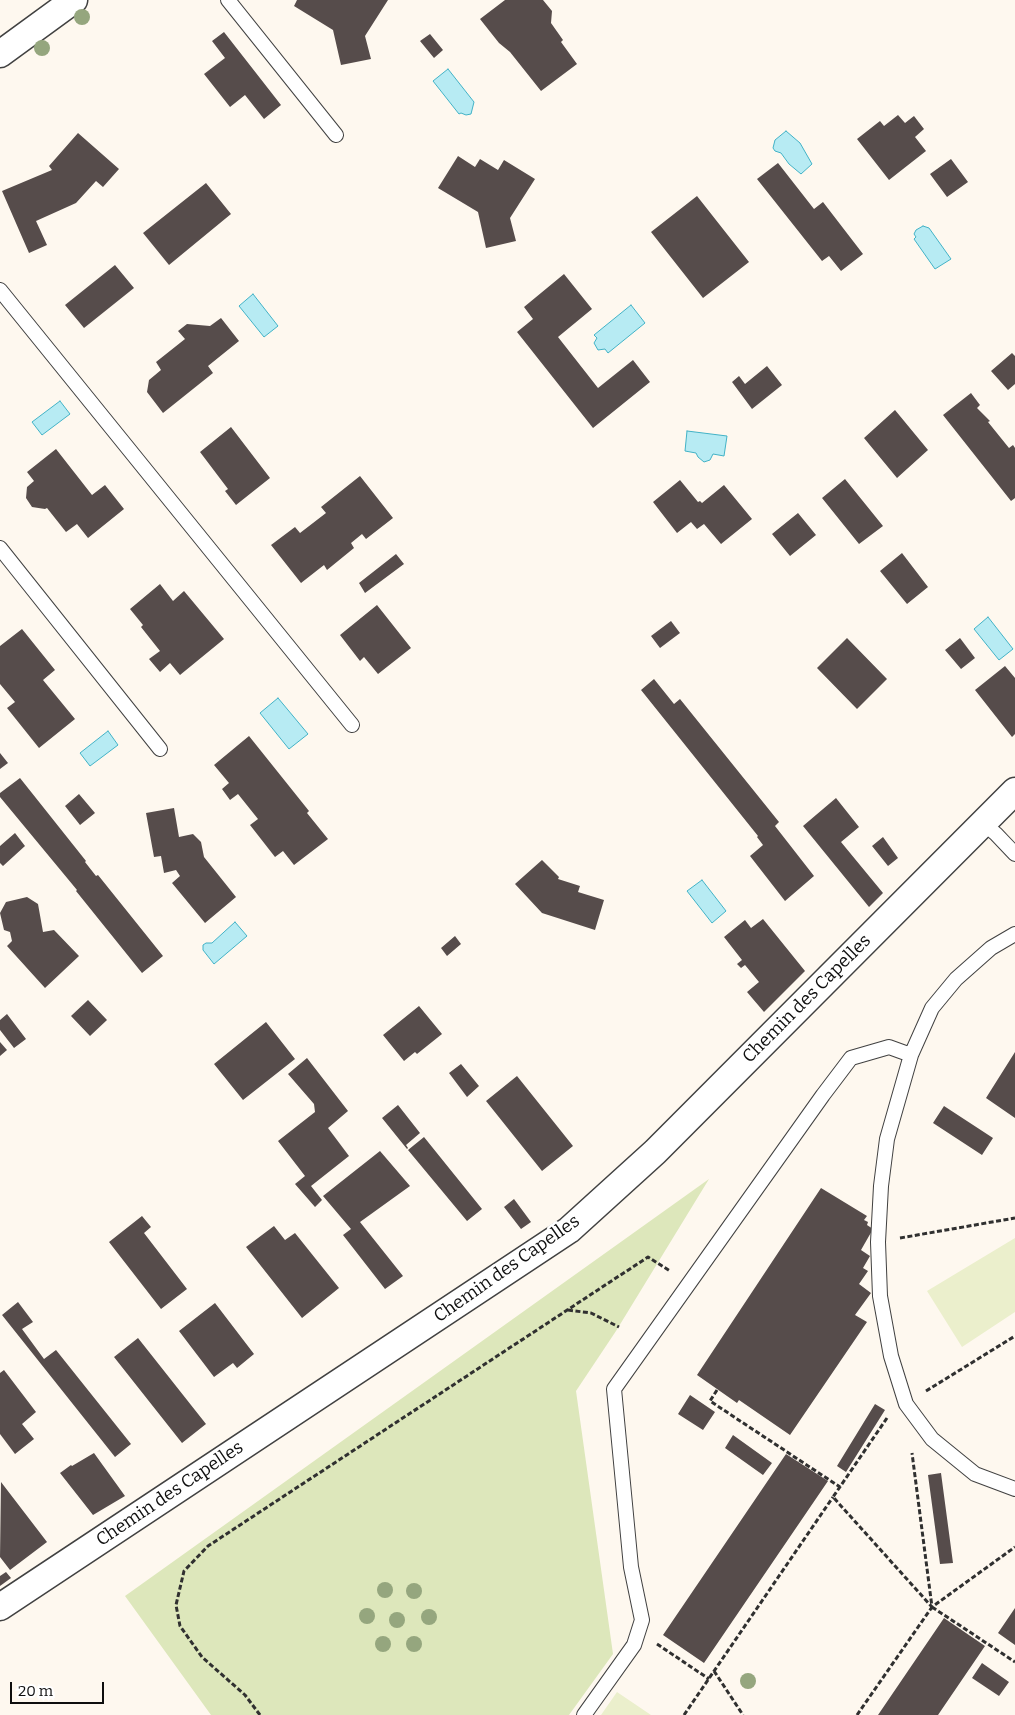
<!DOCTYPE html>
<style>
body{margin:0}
#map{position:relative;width:1015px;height:1715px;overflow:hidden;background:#fef8ef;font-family:Bitter,serif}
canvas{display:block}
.scale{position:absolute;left:10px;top:1682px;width:94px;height:22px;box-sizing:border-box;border:2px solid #0e0e0e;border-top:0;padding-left:6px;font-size:15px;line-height:18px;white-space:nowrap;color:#0e0e0e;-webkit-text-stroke:4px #fff;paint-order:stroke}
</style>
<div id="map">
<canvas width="1015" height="1715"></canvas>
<div class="scale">20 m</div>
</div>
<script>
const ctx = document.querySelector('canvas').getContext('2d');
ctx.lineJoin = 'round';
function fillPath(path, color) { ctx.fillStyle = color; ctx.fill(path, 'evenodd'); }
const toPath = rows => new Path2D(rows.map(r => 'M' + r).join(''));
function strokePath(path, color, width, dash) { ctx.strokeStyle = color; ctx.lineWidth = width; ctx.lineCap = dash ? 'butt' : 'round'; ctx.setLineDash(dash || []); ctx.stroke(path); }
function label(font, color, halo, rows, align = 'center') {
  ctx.font = font + ' Bitter,serif'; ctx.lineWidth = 5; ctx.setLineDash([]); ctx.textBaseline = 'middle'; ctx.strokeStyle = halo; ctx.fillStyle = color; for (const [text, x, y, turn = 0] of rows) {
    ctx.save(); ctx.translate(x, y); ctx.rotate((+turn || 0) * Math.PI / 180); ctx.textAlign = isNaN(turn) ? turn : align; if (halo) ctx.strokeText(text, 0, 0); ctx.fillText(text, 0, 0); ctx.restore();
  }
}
const green = toPath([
 [709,1179,616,1331,576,1391,613,1654,569,1715,211,1715,125,1596]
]);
const pitch = toPath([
 [1015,1238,1015,1312,962,1347,927,1291],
 [617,1692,651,1715,601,1715]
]);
const water = toPath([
 [448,69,474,102,471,114,466,115,461,113,459,114,433,81,448,69],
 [786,131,800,143,812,164,801,174,789,164,781,153,775,151,773,148,775,140,786,131],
 [923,226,929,228,951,259,935,269,914,239,916,237,914,234,916,230,923,226],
 [253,294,278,326,264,337,239,306,253,294],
 [631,305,645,323,608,353,605,349,598,350,594,343,597,338,594,335,631,305],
 [60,401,70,414,42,435,32,422,60,401],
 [687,431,727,436,724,456,713,454,710,460,704,462,698,457,696,453,685,451,687,431],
 [988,617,1013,649,999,660,974,629,988,617],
 [278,698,308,734,289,749,260,713,278,698],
 [108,731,118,745,90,766,80,753,108,731],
 [702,880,726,911,712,923,687,891,702,880],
 [235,922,247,936,214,964,203,950,203,945,206,943,212,943,235,922]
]);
const building = toPath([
 [297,0,388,0,365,36,371,59,341,65,333,30,294,6],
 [505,0,543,0,552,11,551,23,563,40,561,42,577,64,541,91,510,52,499,43,480,19],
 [224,32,281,105,264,119,245,95,230,107,204,74,225,58,212,41],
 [430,34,443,50,434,58,420,41],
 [898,115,905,123,914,116,924,129,915,137,926,151,889,180,857,139,880,121,884,126],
 [78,133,119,169,103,187,96,181,76,203,36,221,47,245,29,253,2,191,52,170,49,166],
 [458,156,475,167,480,159,498,170,504,160,535,179,510,218,516,241,486,248,478,212,438,188],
 [951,159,968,182,947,197,930,174],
 [778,163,814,209,823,202,863,254,841,271,829,256,822,261,757,179],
 [206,183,231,214,169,265,143,233],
 [697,196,749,262,703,298,651,232],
 [115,265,134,288,84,328,65,305],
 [564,274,592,309,558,337,598,388,633,360,650,382,593,428,517,332,533,319,524,307],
 [221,318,239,341,208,366,213,373,163,413,147,392,149,380,161,370,156,362,185,339,178,331,187,324,210,326],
 [1012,353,1015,356,1015,384,1008,390,991,371],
 [767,366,782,385,752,409,732,382,739,376,745,384],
 [971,393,980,405,977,408,990,421,988,422,1009,448,1013,445,1015,448,1015,498,1011,501,943,415],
 [895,410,928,450,897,478,864,438],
 [231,427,270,478,236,505,225,491,228,489,200,452],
 [56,449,92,495,105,485,124,509,88,538,77,524,66,532,47,508,45,509,32,507,26,498,27,487,34,481,27,472],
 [360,476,393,518,366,539,362,534,351,543,354,548,327,570,324,565,301,583,271,545,295,527,300,533,326,513,321,507],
 [845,479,883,526,859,544,822,498],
 [680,480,698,502,700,501,702,503,724,485,752,519,721,544,704,524,697,529,691,522,677,533,653,502],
 [798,513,816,535,790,556,772,534],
 [902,553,928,587,907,604,880,571],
 [396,554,404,564,365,593,359,583],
 [160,584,173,601,184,591,224,639,180,675,170,663,160,672,149,659,160,651,141,627,143,625,130,609],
 [377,605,411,648,378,674,364,657,360,661,340,635],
 [671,621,680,633,660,648,651,636],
 [22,629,55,670,43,680,75,719,39,748,7,708,15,702,0,684,0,646],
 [847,638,887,679,857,709,817,668],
 [960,638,975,658,961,669,945,650],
 [1005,666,1015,678,1015,734,1012,737,975,690],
 [654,679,674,704,680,699,779,822,775,826,814,876,785,901,750,856,763,845,757,837,758,836,641,690],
 [249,736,309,811,307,813,328,839,294,865,283,851,275,857,250,825,258,819,238,794,230,800,222,789,229,783,214,765],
 [0,753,8,763,0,769],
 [20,778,86,861,85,862,96,876,98,875,163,956,142,973,76,891,77,890,0,797,0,793],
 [79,794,95,813,80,825,65,806],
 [836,798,859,827,841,842,883,893,869,907,803,826],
 [174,808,179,837,193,834,201,842,204,857,236,897,205,923,172,883,180,876,176,870,164,873,161,856,154,857,146,813],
 [15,833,25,846,3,866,0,863,0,846],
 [883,837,898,858,888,866,872,846],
 [542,860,559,877,558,879,580,886,578,892,604,900,595,930,542,913,515,884],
 [27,897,38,904,43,932,54,930,79,956,45,988,7,946,12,941,10,932,4,930,0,913,6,902],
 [763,919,805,971,764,1012,747,992,759,982,745,965,741,968,737,964,742,960,724,937,745,920,751,928],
 [455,936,461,944,447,956,441,948],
 [88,1000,107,1020,90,1036,71,1016],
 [419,1006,442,1034,417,1054,415,1052,404,1061,383,1035],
 [7,1014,26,1039,14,1048,0,1030,0,1020],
 [266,1022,295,1059,243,1100,214,1064],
 [0,1042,7,1050,0,1056],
 [1015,1052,1015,1118,986,1098],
 [307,1058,348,1111,328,1128,349,1156,311,1186,322,1200,315,1207,295,1184,305,1176,278,1141,315,1112,314,1104,288,1074],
 [461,1064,479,1086,467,1097,449,1073],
 [517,1076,573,1146,542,1171,486,1101],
 [398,1105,420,1133,406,1145,408,1148,407,1149,382,1118],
 [944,1106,993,1138,982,1155,933,1123],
 [424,1137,482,1209,467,1221,408,1150],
 [380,1151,410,1186,360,1222,403,1276,385,1289,343,1235,351,1229,323,1196],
 [821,1188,867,1216,864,1220,868,1222,867,1225,873,1229,861,1250,870,1256,863,1268,868,1271,859,1284,871,1293,855,1315,867,1322,790,1435,739,1400,737,1403,697,1375],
 [514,1199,531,1222,521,1229,504,1207],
 [142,1216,151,1227,144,1233,187,1289,161,1309,109,1242],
 [274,1226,285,1240,295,1233,339,1288,302,1318,246,1247],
 [18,1302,33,1322,22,1329,44,1359,56,1350,131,1444,115,1457,2,1315],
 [215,1303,254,1354,237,1368,233,1363,214,1377,179,1331],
 [138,1338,206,1424,182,1443,114,1357],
 [4,1370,36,1412,22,1424,34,1439,15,1454,0,1434,0,1373],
 [690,1395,715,1412,703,1430,678,1414],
 [875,1404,885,1410,846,1472,837,1466],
 [733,1435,772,1463,763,1475,725,1448],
 [94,1453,125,1496,93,1515,60,1473,71,1465,72,1466],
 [786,1454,828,1481,704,1663,663,1635],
 [941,1473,953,1563,940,1564,928,1475],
 [1,1482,47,1542,10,1570,0,1557],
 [6,1572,11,1578,0,1586,0,1576],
 [1015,1608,1015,1645,998,1633],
 [944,1618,985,1646,938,1715,878,1715],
 [982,1663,1009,1682,999,1696,972,1678]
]);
const path = toPath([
 [900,1238,1015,1218],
 [568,1310,591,1313,619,1327],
 [717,1390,710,1401,840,1487],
 [926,1391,1015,1336],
 [887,1418,833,1497,932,1607,1015,1547],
 [932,1607,1015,1662],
 [657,1644,709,1679],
 [714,1671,743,1715],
 [260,1715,245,1695,202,1657,180,1626,176,1605,184,1571,208,1546,648,1257,670,1271],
 [684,1715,833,1497],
 [857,1715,932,1607,912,1453]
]);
const service = toPath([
 [228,0,336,135],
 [0,290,352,725],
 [0,548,160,749],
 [983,823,996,834,1015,854],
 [1015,934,991,948,956,979,932,1008,911,1055,887,1139,881,1186,878,1242,880,1296,891,1356,906,1404,932,1439,975,1474,1015,1489],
 [584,1715,634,1645,642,1620,631,1567,614,1389,823,1095,851,1058,889,1047,911,1055]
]);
const minor = toPath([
 [0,54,74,0],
 [0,1607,569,1230,655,1152,1015,791]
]);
const trees = [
 [82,17],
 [42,48],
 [385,1590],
 [414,1591],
 [367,1616],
 [429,1617],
 [397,1620],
 [383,1644],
 [414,1644],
 [748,1681]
];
const streetNames = [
 ["Chemin des Capelles",807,999,-45],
 ["Chemin des Capelles",507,1269,-35],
 ["Chemin des Capelles",170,1494,-34]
];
fillPath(green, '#dde7bb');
fillPath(pitch, '#ebefcc');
fillPath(water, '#b7ebf3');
strokePath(water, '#42b2c6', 1);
fillPath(building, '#564c4b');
strokePath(service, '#414141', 16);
strokePath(minor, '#414141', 29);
strokePath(path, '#303030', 3, [5, 2.5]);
strokePath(service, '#fff', 14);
strokePath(minor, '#fff', 26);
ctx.fillStyle = '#95a67e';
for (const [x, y] of trees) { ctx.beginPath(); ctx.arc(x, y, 8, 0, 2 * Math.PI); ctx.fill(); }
label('18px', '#0e0e0e', '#fff', streetNames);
</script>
